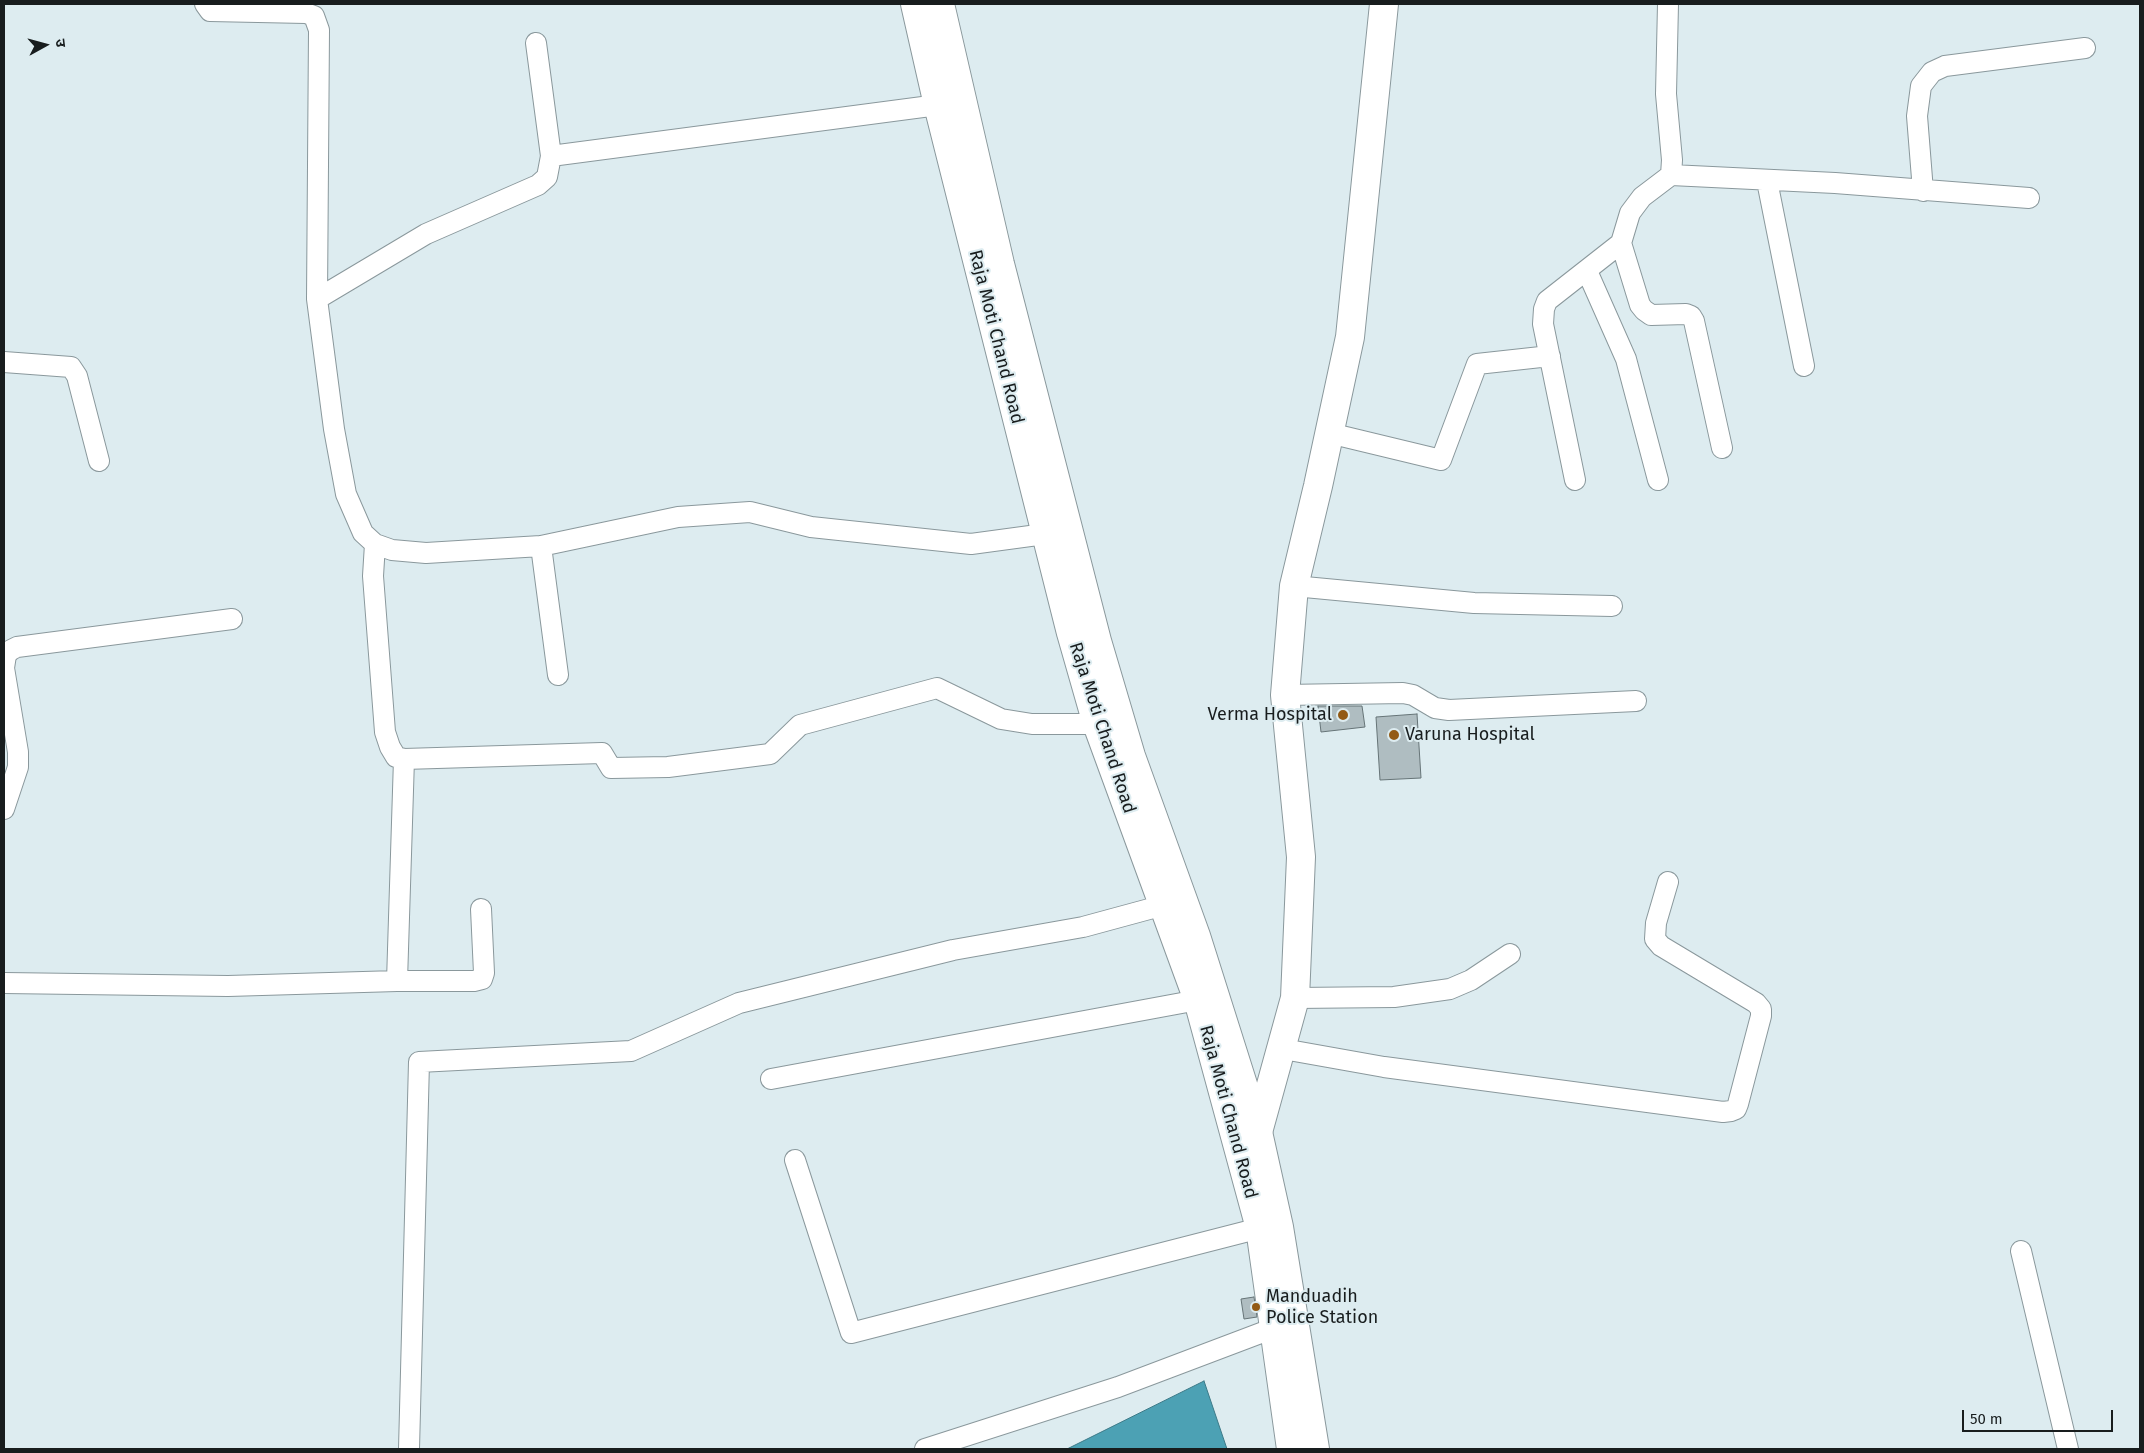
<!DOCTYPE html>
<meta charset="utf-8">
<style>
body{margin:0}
#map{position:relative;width:2144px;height:1453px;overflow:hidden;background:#ddecf0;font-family:"Fira Sans","Noto Sans Devanagari",sans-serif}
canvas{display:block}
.frame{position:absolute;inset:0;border:5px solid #181d1e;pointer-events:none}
.north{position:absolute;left:20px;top:20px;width:50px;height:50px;-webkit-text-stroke:4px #ddecf0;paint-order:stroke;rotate:83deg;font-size:14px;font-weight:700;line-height:20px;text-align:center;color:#181d1e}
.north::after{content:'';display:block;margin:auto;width:18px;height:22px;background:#181d1e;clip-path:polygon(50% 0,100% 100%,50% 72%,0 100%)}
.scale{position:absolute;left:1962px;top:1410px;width:151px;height:22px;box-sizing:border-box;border:2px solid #181d1e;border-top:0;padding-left:6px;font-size:15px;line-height:18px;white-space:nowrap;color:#181d1e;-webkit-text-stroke:4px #ddecf0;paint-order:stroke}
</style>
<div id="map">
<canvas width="2144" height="1453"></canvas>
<div class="frame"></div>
<div class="north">उ</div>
<div class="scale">50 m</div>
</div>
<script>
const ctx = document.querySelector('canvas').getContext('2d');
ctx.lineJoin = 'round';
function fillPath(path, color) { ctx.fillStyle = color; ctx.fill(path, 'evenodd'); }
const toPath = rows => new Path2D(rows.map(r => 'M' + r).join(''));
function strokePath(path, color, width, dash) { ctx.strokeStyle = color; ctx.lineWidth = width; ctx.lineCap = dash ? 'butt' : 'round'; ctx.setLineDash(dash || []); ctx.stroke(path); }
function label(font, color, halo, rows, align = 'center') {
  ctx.font = font + ' "Fira Sans",sans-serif'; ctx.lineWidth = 4; ctx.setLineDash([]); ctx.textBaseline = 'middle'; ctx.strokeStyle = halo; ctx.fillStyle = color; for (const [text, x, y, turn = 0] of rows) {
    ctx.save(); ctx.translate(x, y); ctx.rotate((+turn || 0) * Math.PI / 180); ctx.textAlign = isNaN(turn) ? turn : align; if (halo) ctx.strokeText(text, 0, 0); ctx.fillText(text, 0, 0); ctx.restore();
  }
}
const water = toPath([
 [1204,1381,1227,1449,1067,1449,1204,1381]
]);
const building = toPath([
 [1318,706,1362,706,1365,727,1321,732,1318,706],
 [1417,714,1421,778,1380,780,1376,717,1417,714],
 [1254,1297,1257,1317,1244,1319,1241,1299,1254,1297]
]);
const street = toPath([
 [205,4,210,11,306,13,314,16,319,30,317,299,334,429,346,494,363,533,375,544,392,550,426,553,541,546,678,517,750,512,811,527,971,544,1045,534],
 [551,156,938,105],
 [1671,175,1835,183,2029,198],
 [1767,181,1804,366],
 [1923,191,1917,116,1921,86,1932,72,1945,66,2085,48],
 [1621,243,1640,305,1644,310,1651,315,1686,314,1691,316,1694,321,1722,448],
 [1587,271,1626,359,1658,480],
 [317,299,426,234,538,185,547,177,551,156,536,43],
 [4,362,71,367,77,376,99,461],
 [1329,433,1441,460,1477,364,1550,356],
 [1575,480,1543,324,1544,309,1547,301,1621,243,1630,213,1642,197,1671,175,1672,160,1666,94,1668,4],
 [375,544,373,576,385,732,390,747,396,757,404,759,602,753,611,768,668,767,770,754,800,725,937,688,1001,719,1032,724,1097,724],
 [541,546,558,675],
 [1294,586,1474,603,1612,606],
 [1285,695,1403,693,1413,695,1435,708,1449,710,1636,701],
 [4,809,18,767,18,752,4,668,6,655,11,650,17,647,232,619],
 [397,981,404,759],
 [4,983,228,986,397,981,474,981,482,979,484,973,481,909],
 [1295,998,1394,997,1450,989,1471,980,1510,954],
 [1283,1049,1384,1067,1723,1112,1731,1111,1736,1109,1738,1104,1761,1016,1761,1009,1756,1003,1661,946,1655,939,1656,923,1668,882],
 [771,1079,1198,1000],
 [795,1160,851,1333,1260,1228],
 [2021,1251,2068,1449],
 [409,1449,419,1062,631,1051,739,1003,953,950,1083,927,1164,905],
 [925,1449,1118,1387,1274,1328]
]);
const secondary = toPath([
 [1250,1143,1258,1132,1295,998,1301,857,1285,695,1294,586,1318,486,1350,337,1384,4]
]);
const primary = toPath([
 [915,4,938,105,1071,633,1097,724,1198,1000,1260,1228,1291,1449],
 [940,4,1000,264,1097,641,1131,756,1196,936,1258,1132,1279,1227,1315,1449]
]);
const markers = [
 [1343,715,6,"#935a15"],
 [1394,735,6,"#935a15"],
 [1256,1307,5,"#935a15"]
];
const streetNames = [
 ["Raja Moti Chand Road",996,337,76],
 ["Raja Moti Chand Road",1102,728,72],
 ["Raja Moti Chand Road",1228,1112,75]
];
const poiNames = [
 ["Verma Hospital",1332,715,"right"],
 ["Varuna Hospital",1405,735],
 ["Manduadih",1266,1297],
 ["Police Station",1266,1318]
];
fillPath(water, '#4ca1b4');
strokePath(water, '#3c7987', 1);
fillPath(building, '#afbdc1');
strokePath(building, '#667477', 1);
strokePath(street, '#8a989c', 22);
strokePath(secondary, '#8a989c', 30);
strokePath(primary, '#8a989c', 30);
strokePath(street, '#fff', 20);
strokePath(secondary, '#fff', 28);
strokePath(primary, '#fff', 28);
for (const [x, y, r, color] of markers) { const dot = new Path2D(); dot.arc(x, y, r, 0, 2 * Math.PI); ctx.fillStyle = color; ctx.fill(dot); strokePath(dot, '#ddecf0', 2); }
label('18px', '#181d1e', '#ddecf0', streetNames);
label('18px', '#181d1e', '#ddecf0', poiNames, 'left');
</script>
